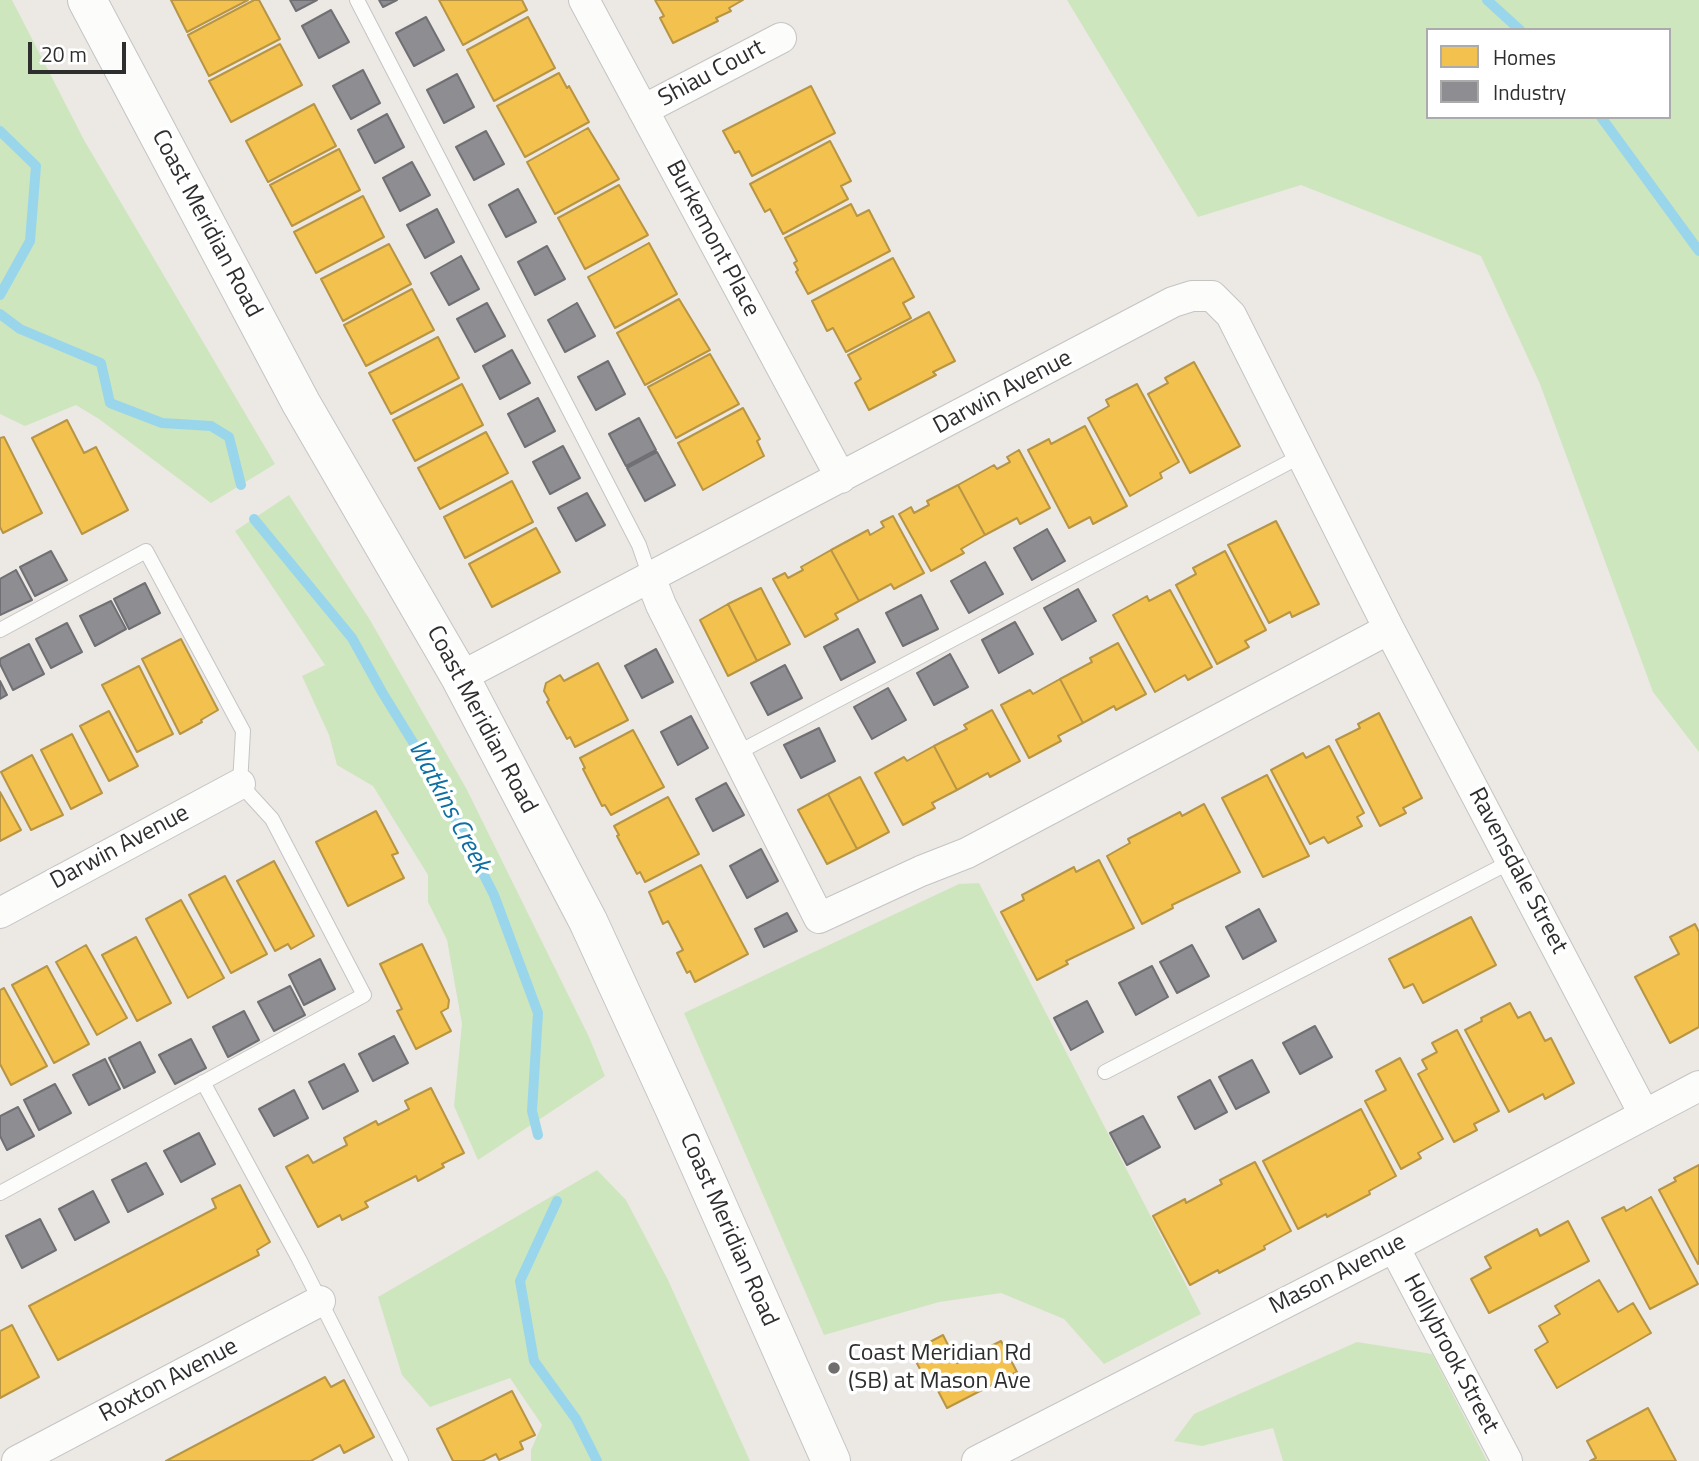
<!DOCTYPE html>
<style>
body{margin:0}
#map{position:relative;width:1699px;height:1461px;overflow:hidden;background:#ece8e4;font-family:"Titillium Web",sans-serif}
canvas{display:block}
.legend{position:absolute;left:1426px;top:28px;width:245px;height:91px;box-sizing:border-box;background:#fff;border:2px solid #ababab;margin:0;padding:9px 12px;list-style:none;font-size:21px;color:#2e2e2e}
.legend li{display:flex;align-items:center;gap:14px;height:35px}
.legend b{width:35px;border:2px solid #ababab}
.scale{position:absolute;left:28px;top:42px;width:98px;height:32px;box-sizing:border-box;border:4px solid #2e2e2e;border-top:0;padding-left:9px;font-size:21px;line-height:24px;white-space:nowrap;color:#2e2e2e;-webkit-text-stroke:5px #fff;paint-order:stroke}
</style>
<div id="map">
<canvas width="1699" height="1461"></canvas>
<ul class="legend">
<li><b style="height:19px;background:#f2c14e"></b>Homes</li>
<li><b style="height:19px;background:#8d8d92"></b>Industry</li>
</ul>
<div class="scale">20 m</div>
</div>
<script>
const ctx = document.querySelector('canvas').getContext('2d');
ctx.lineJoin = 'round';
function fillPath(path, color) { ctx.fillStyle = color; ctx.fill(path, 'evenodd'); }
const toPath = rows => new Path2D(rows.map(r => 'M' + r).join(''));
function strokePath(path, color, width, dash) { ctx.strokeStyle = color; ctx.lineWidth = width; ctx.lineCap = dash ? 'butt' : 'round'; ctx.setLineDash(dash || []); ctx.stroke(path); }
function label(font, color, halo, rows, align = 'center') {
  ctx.font = font + ' "Titillium Web",sans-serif'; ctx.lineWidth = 7; ctx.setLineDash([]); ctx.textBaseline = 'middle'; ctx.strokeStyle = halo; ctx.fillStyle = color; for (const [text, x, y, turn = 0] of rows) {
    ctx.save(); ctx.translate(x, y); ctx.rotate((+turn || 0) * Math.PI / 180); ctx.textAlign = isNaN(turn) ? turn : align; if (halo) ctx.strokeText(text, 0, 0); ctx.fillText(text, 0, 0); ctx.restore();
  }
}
const green = toPath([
 [0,0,12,0,84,140,275,464,211,503,99,419,76,405,25,426,0,414],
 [1067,0,1699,0,1699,752,1653,692,1540,384,1481,256,1301,185,1198,217],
 [1428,30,1669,30,1669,117,1428,117],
 [289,495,370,620,466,788,589,1037,605,1076,478,1160,454,1106,462,1024,447,940,428,902,428,875,373,786,337,765,329,735,302,676,325,665,235,531],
 [979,883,1201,1314,1104,1364,1064,1319,1001,1293,939,1302,824,1335,684,1013,959,884],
 [597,1170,626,1200,668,1280,750,1461,531,1461,531,1450,542,1425,510,1378,430,1407,402,1375,378,1297],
 [1357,1342,1432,1354,1487,1461,1283,1461,1273,1428,1202,1446,1174,1441,1194,1414]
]);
const homes = toPath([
 [171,0,248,0,187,32,171,0],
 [254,0,259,0,280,39,209,76,188,35,254,0],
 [439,0,522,0,527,10,463,45,439,0],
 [655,0,743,0,729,8,731,11,716,18,718,21,673,43,660,18,664,16,655,0],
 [528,17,555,68,494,101,467,50,528,17],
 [280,44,302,85,231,122,209,81,280,44],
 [559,73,567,88,569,86,589,122,525,157,497,106,559,73],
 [811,86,835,133,752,176,739,151,735,153,723,131,811,86],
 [314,104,336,146,268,182,246,141,314,104],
 [588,128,619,179,555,214,527,162,588,128],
 [830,141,851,181,841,186,848,199,783,234,770,209,765,212,750,184,830,141],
 [339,149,360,190,292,226,270,185,339,149],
 [619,185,648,235,585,269,558,218,619,185],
 [363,196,384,237,316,273,294,232,363,196],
 [851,204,857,216,869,210,890,251,808,294,796,272,798,270,794,263,797,261,785,238,851,204],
 [649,243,677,294,615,328,588,277,649,243],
 [389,244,411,284,343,321,321,279,389,244],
 [893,258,914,297,903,303,911,318,846,352,833,328,827,331,812,301,893,258],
 [412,289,434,330,366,366,344,325,412,289],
 [679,299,710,350,645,385,617,333,679,299],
 [929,312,955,361,933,372,936,375,869,410,855,383,861,379,848,355,929,312],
 [438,337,459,378,391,414,369,373,438,337],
 [710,354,739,404,676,438,648,387,710,354],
 [1194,362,1240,446,1190,473,1148,394,1168,383,1165,378,1194,362],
 [462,384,483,425,415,461,393,420,462,384],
 [1137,384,1179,462,1160,473,1162,478,1130,496,1088,418,1109,406,1106,400,1137,384],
 [743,408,760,439,757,441,764,456,703,490,678,443,743,408],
 [67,420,84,453,96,447,128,510,82,534,32,438,67,420],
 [1085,426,1127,506,1093,524,1090,517,1069,528,1028,450,1049,439,1051,444,1085,426],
 [486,432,508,473,440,509,418,468,486,432],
 [4,437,42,513,3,533,0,527,0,438,4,437],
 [1019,450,1050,508,1020,524,1017,518,985,535,958,485,994,465,997,469,1010,462,1007,457,1019,450],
 [512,481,533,522,465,558,444,517,512,481],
 [958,485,985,535,961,549,964,553,931,571,899,514,911,507,914,513,929,505,927,501,958,485],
 [893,516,924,573,894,589,891,584,859,601,831,550,868,530,870,535,884,527,881,522,893,516],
 [1276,521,1319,604,1292,617,1290,612,1269,623,1228,545,1276,521],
 [536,528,560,572,492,607,469,564,536,528],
 [831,550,859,601,835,614,838,619,805,637,773,579,785,573,788,578,803,570,801,567,831,550],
 [1225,551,1266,630,1245,641,1249,647,1217,664,1176,585,1196,574,1193,568,1225,551],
 [761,588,790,644,757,661,728,604,761,588],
 [1170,590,1212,667,1188,680,1185,675,1155,692,1113,615,1147,596,1149,601,1170,590],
 [728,604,757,661,728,676,700,620,728,604],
 [181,639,218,710,201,720,202,722,180,734,142,659,181,639],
 [1118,643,1146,694,1116,710,1114,706,1083,723,1060,679,1092,662,1090,658,1118,643],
 [598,663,628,720,575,747,570,737,567,739,547,702,549,700,544,691,546,683,560,675,564,681,598,663],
 [139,666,173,734,137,752,102,685,139,666],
 [1060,679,1083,723,1058,736,1061,741,1029,758,1001,705,1030,690,1033,694,1060,679],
 [992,710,1020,761,990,777,988,773,957,790,934,746,967,729,964,725,992,710],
 [109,711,138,766,109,781,80,726,109,711],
 [1379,713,1422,798,1403,808,1406,813,1380,826,1336,740,1360,728,1358,724,1379,713],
 [633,730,664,787,611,815,605,805,602,806,583,769,585,768,580,758,633,730],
 [72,734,102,793,71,809,41,750,72,734],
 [934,746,957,790,932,803,935,808,903,825,875,773,904,757,907,761,934,746],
 [1329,746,1364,813,1357,817,1362,826,1328,843,1324,837,1310,844,1271,770,1303,753,1306,758,1329,746],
 [32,755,63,815,31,830,1,772,32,755],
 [1267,775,1309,856,1263,877,1222,798,1267,775],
 [860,777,889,832,857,849,828,794,860,777],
 [0,792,21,830,0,841,0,792],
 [828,794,857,849,827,864,798,810,828,794],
 [668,797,699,854,645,882,640,872,637,874,617,836,619,835,614,826,668,797],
 [1204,804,1240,872,1172,905,1173,908,1142,924,1107,856,1130,843,1128,839,1180,812,1182,816,1204,804],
 [376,811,398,853,392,855,404,878,348,906,316,842,376,811],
 [1099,860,1134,928,1066,961,1068,964,1037,980,1001,912,1024,900,1022,895,1074,867,1076,872,1099,860],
 [274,861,314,936,291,949,288,944,275,951,237,881,274,861],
 [701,865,748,954,695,982,690,971,687,973,677,953,683,950,668,921,663,924,649,892,701,865],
 [225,876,267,954,231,973,189,895,225,876],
 [181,900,224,978,188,998,146,919,181,900],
 [1471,917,1496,965,1423,1003,1413,984,1404,988,1389,959,1471,917],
 [1695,924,1699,932,1699,1027,1670,1043,1635,977,1679,954,1670,937,1695,924],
 [136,937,171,1003,137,1021,102,955,136,937],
 [422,944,449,1000,448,1008,441,1012,451,1031,416,1049,397,1011,402,1009,380,964,422,944],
 [86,945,127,1018,97,1035,56,962,86,945],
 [47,966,89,1044,54,1063,12,985,47,966],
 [4,988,47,1066,11,1085,0,1064,0,990,4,988],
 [1510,1003,1518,1018,1530,1012,1545,1041,1551,1038,1574,1083,1545,1099,1543,1094,1509,1112,1465,1030,1482,1021,1481,1018,1510,1003],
 [1457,1030,1499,1111,1474,1124,1477,1130,1454,1142,1418,1074,1427,1069,1422,1060,1437,1052,1432,1043,1457,1030],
 [1400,1058,1443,1139,1418,1153,1421,1158,1401,1169,1365,1101,1386,1090,1376,1071,1400,1058],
 [431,1088,464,1153,442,1164,444,1167,418,1181,416,1176,365,1202,368,1207,342,1220,340,1215,318,1227,286,1167,308,1155,313,1163,347,1145,344,1138,376,1121,378,1125,409,1109,405,1101,431,1088],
 [1361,1109,1396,1176,1369,1191,1370,1194,1327,1217,1326,1214,1298,1229,1263,1161,1361,1109],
 [1255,1162,1291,1231,1264,1246,1265,1249,1219,1273,1218,1270,1190,1285,1153,1216,1185,1199,1186,1203,1222,1184,1220,1180,1255,1162],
 [1699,1165,1699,1263,1698,1264,1659,1190,1676,1181,1674,1178,1699,1165],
 [240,1185,270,1242,257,1250,259,1255,58,1360,29,1306,216,1208,212,1199,240,1185],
 [1651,1197,1698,1284,1650,1309,1602,1218,1624,1207,1626,1211,1651,1197],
 [1568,1221,1589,1261,1489,1313,1471,1279,1491,1268,1485,1257,1537,1229,1540,1236,1568,1221],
 [1599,1280,1618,1312,1633,1303,1651,1333,1557,1388,1535,1350,1548,1342,1539,1326,1560,1314,1555,1306,1599,1280],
 [12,1325,39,1377,0,1398,0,1331,12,1325],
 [943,1335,957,1363,1001,1341,1017,1372,947,1408,936,1387,931,1390,911,1352,943,1335],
 [325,1377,331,1387,344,1380,374,1437,344,1453,340,1445,311,1461,166,1461,325,1377],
 [512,1391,535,1435,520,1442,523,1449,499,1460,496,1454,482,1461,453,1461,437,1429,512,1391],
 [1648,1408,1676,1461,1590,1461,1596,1458,1587,1441,1648,1408]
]);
const industry = toPath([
 [290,0,317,0,296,11,290,0],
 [379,0,397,0,383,7,379,0],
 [331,10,349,42,319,58,302,26,331,10],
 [426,17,444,50,414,66,396,33,426,17],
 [363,70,380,103,351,119,333,86,363,70],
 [457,74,474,107,444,123,427,90,457,74],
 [387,114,404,147,375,163,358,130,387,114],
 [486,131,504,164,474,180,456,147,486,131],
 [412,162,430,195,400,211,383,178,412,162],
 [518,189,536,222,506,237,489,205,518,189],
 [437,209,454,242,425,258,407,225,437,209],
 [547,246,565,279,535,295,518,262,547,246],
 [461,256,479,289,449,305,431,273,461,256],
 [487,303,505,336,475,352,457,319,487,303],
 [577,303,595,336,565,352,548,320,577,303],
 [512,350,530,383,500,399,483,366,512,350],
 [608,361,625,394,596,410,578,377,608,361],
 [538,398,555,431,525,447,508,414,538,398],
 [639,418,656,450,626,466,609,434,639,418],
 [563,446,580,478,550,494,533,462,563,446],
 [657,452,675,485,645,501,627,468,657,452],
 [587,493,605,525,576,541,558,508,587,493],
 [1047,529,1065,561,1032,580,1014,548,1047,529],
 [51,551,67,580,35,596,20,567,51,551],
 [985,562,1003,594,969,613,951,581,985,562],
 [16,570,32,600,0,615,0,579,16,570],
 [145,583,160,613,129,629,114,599,145,583],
 [1078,589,1096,621,1062,640,1044,608,1078,589],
 [921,595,938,629,903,646,886,613,921,595],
 [111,601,126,629,95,646,80,616,111,601],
 [1015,622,1033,654,999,673,982,640,1015,622],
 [67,623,82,652,51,668,36,639,67,623],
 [858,629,875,662,841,680,824,647,858,629],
 [29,644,44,674,13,690,0,664,0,659,29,644],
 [656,649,673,682,642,698,625,666,656,649],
 [950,654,968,687,934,705,917,673,950,654],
 [785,665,802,698,768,715,751,683,785,665],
 [0,681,7,695,0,699,0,681],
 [888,688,906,720,872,739,854,707,888,688],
 [691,716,708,748,678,765,661,732,691,716],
 [819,728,835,761,801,778,784,745,819,728],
 [726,783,744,815,713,831,696,799,726,783],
 [761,849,778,881,747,898,730,866,761,849],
 [1259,909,1276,941,1243,959,1226,927,1259,909],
 [787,913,797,931,764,947,755,929,787,913],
 [1192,945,1209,976,1177,993,1160,962,1192,945],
 [320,959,335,989,304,1005,289,975,320,959],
 [1152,966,1168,997,1136,1015,1119,983,1152,966],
 [290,986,305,1015,274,1031,258,1002,290,986],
 [1087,1001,1103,1032,1071,1050,1054,1018,1087,1001],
 [244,1011,259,1040,228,1057,213,1027,244,1011],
 [1315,1026,1332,1057,1300,1074,1283,1043,1315,1026],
 [394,1036,408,1063,373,1081,359,1054,394,1036],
 [191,1039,206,1068,175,1084,159,1055,191,1039],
 [140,1042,155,1072,124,1088,109,1058,140,1042],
 [105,1059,120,1089,89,1105,73,1075,105,1059],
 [1252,1060,1269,1092,1236,1109,1219,1077,1252,1060],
 [344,1064,358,1091,323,1109,309,1082,344,1064],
 [1210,1080,1227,1112,1195,1129,1178,1097,1210,1080],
 [55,1084,71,1113,39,1130,24,1100,55,1084],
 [294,1090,308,1118,274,1136,259,1109,294,1090],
 [18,1107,34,1136,7,1150,0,1136,0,1116,18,1107],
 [1143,1116,1160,1147,1127,1165,1110,1133,1143,1116],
 [199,1133,215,1164,181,1182,164,1151,199,1133],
 [146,1163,163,1194,128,1212,112,1180,146,1163],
 [93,1191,109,1222,75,1240,59,1209,93,1191],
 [40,1219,56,1250,22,1268,6,1236,40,1219]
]);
const stream = toPath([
 [1487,0,1520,30],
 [1601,117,1699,251],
 [0,131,36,166,30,241,0,295],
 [0,314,20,329,101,363,110,403,162,423,211,426,229,437,241,485],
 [254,519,352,638,382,692,435,778,494,895,538,1013,532,1111,538,1135],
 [557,1201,520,1281,534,1361,576,1419,597,1461]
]);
const lane = toPath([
 [357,0,639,545,650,577],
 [0,630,146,551,243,731,240,784,272,819,364,995,0,1193],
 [737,753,1301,456],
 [1105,1072,1512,861],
 [203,1082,299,1259,401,1461]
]);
const street = toPath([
 [584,0,841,478],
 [643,110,781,38],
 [650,577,661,605,819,918,921,871,967,853,1389,629],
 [460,677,1173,302,1192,296,1212,296,1231,315,1389,629,1644,1114],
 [0,913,240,784],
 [1394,1247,1507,1461],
 [17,1461,320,1301],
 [977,1461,1394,1247,1699,1086]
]);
const secondary = toPath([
 [87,0,301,403,460,677,588,921,675,1110,831,1461]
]);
const markers = [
 [834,1368,7,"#706f6e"]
];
const streetNames = [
 ["Shiau Court",712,74,-28],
 ["Coast Meridian Road",206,224,62],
 ["Burkemont Place",712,239,62],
 ["Darwin Avenue",1003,393,-28],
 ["Coast Meridian Road",481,720,62],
 ["Darwin Avenue",120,848,-28],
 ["Ravensdale Street",1517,871,62],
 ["Coast Meridian Road",728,1230,66],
 ["Mason Avenue",1338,1275,-27],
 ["Hollybrook Street",1450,1354,62],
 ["Roxton Avenue",169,1381,-28]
];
const poiNames = [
 ["Coast Meridian Rd",848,1354],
 ["(SB) at Mason Ave",848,1382]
];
const waterNames = [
 ["Watkins Creek",448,807,62]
];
fillPath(green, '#cee6be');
fillPath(homes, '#f2c14e');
strokePath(homes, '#b79544', 2);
fillPath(industry, '#8d8d92');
strokePath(industry, '#707074', 2);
strokePath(stream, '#99d6ec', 10);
strokePath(lane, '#c5c4c5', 16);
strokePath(street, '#c5c4c5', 32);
strokePath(secondary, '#c5c4c5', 40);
strokePath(lane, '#fcfcfb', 14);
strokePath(street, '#fcfcfb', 30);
strokePath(secondary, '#fcfcfb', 38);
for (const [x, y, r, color] of markers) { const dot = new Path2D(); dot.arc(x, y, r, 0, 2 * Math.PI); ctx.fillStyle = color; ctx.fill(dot); strokePath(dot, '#fff', 2.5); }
label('24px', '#2e2e2e', '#fff', streetNames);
label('24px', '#2e2e2e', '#fff', poiNames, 'left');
label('italic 26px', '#0d6fa3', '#fff', waterNames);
</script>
